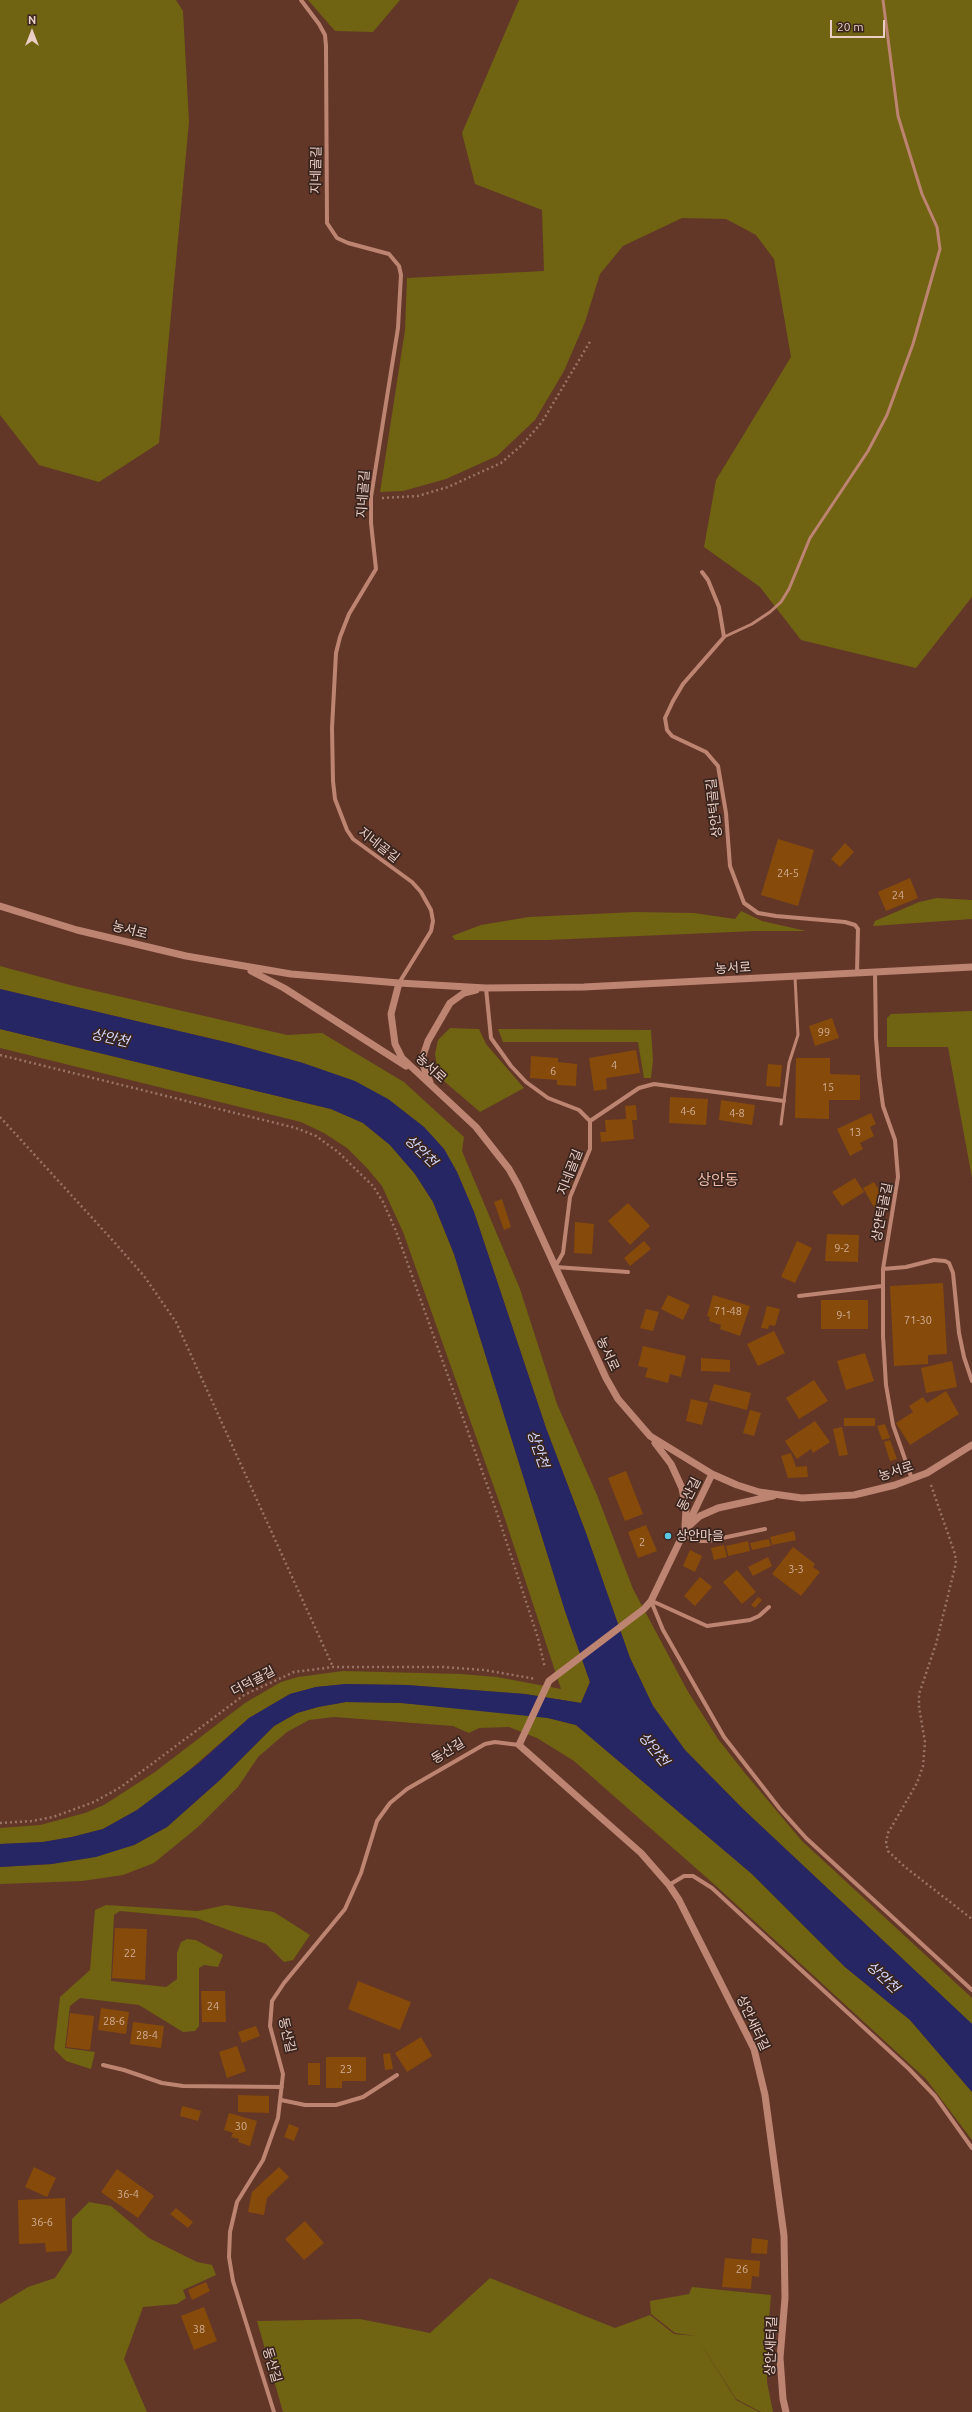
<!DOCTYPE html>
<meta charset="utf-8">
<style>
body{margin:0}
#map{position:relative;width:972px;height:2412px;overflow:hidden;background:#623728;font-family:Ubuntu,sans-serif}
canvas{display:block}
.north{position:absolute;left:12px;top:12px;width:40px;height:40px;-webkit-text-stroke:3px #39251e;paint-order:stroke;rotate:0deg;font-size:11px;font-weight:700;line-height:16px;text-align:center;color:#ebcfc6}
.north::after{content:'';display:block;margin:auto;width:14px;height:18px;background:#ebcfc6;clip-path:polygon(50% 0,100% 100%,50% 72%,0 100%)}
.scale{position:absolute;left:830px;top:20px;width:55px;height:18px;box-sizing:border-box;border:2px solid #ebcfc6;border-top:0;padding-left:5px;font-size:12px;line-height:14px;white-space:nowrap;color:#ebcfc6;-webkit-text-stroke:3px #39251e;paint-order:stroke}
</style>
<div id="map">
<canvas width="972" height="2412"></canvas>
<div class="north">N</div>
<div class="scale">20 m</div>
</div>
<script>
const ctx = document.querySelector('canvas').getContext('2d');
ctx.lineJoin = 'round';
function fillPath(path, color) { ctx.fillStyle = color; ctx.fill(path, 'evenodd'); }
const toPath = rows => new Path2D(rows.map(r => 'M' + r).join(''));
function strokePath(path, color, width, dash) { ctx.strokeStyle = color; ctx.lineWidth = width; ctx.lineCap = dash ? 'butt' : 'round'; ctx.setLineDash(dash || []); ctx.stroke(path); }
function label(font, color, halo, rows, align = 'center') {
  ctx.font = font + ' Ubuntu,"Noto Sans KR",sans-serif'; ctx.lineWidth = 3.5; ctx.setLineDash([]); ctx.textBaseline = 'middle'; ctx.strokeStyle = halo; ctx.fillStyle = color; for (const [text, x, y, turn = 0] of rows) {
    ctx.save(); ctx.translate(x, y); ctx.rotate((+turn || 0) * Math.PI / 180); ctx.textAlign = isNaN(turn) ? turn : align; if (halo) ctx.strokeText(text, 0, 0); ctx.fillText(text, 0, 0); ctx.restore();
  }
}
const green = toPath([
 [0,0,176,0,183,11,189,122,159,443,99,482,39,465,0,415],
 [308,0,400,0,373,32,335,31],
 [519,0,972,0,972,597,916,668,801,640,760,587,704,547,716,480,791,357,774,259,756,235,726,219,682,218,623,246,600,274,585,322,564,371,535,420,497,456,446,479,403,491,380,492,405,330,407,278,544,271,542,210,475,184,462,133],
 [937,898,972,900,972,919,873,926,875,921,919,902],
 [741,911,762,921,806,931,756,931,547,940,455,940,452,936,481,925,529,917,635,912,694,913,735,919],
 [0,966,74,986,287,1035,322,1033,404,1082,464,1137,462,1151,520,1289,557,1404,597,1495,633,1589,687,1690,718,1739,744,1772,802,1841,972,1998,972,2024,743,1809,685,1750,653,1706,630,1658,586,1533,546,1428,474,1212,457,1172,444,1149,424,1127,388,1099,303,1063,234,1044,0,989],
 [972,1011,972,1178,948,1047,887,1047,887,1018,891,1014],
 [450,1028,479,1029,486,1044,524,1088,480,1112,445,1082,437,1067,435,1054,438,1040],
 [0,1029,331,1109,363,1123,390,1145,415,1174,433,1202,454,1254,565,1611,590,1682,581,1703,525,1694,407,1685,346,1684,316,1687,290,1694,249,1718,171,1786,137,1810,103,1829,72,1837,43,1842,0,1844,0,1828,40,1825,85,1813,104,1805,155,1772,245,1703,281,1682,298,1677,343,1671,461,1674,497,1677,561,1689,501,1507,403,1232,382,1186,367,1168,347,1148,324,1133,301,1122,0,1048],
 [498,1029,651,1030,653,1060,651,1078,644,1078,638,1042,503,1042],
 [346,1702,401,1703,467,1708,548,1718,576,1725,752,1874,845,1967,910,2020,972,2092,972,2140,926,2079,715,1885,574,1761,537,1738,509,1727,479,1728,469,1733,453,1726,334,1717,309,1720,287,1732,258,1757,238,1787,198,1827,154,1863,123,1875,82,1881,0,1884,0,1867,52,1864,134,1845,167,1827,221,1779,274,1726,297,1713,318,1707],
 [106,1905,198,1911,226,1905,274,1912,310,1935,293,1960,284,1962,266,1944,196,1918,120,1911,114,1915,111,1981,166,1987,177,1979,177,1953,181,1942,187,1939,196,1940,223,1955,218,1967,204,1965,199,1968,199,2026,195,2031,183,2032,139,2005,80,1998,70,2006,65,2048,95,2052,91,2069,66,2061,54,2049,60,1997,90,1970,95,1910],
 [89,2202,111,2206,149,2238,197,2262,212,2265,216,2275,183,2290,186,2298,177,2304,143,2307,124,2359,147,2412,0,2412,0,2304,28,2287,55,2278,72,2252,72,2219],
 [490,2278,615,2328,650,2315,674,2334,696,2336,736,2400,759,2412,283,2412,257,2321,360,2319,430,2333],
 [692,2287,771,2295,767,2343,767,2382,773,2412,761,2412,736,2399,696,2336,675,2333,651,2314,650,2301,689,2294]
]);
const water = toPath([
 [0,989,234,1044,303,1063,355,1081,388,1099,424,1127,444,1149,457,1172,474,1212,546,1428,586,1533,630,1658,653,1706,685,1750,743,1809,972,2024,972,2092,910,2020,845,1967,752,1874,576,1725,548,1718,401,1703,346,1702,318,1707,297,1713,274,1726,221,1779,167,1827,134,1845,96,1857,52,1864,0,1867,0,1844,43,1842,72,1837,103,1829,137,1810,199,1763,249,1718,290,1694,316,1687,346,1684,407,1685,525,1694,581,1703,590,1682,565,1611,454,1254,433,1202,415,1174,390,1145,363,1123,331,1109,0,1029]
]);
const building = toPath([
 [778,839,814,850,798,906,761,895],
 [845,843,854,852,840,867,831,859],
 [910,878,918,898,886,911,878,892],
 [832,1018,839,1038,815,1046,809,1026],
 [636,1050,640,1073,606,1078,607,1089,594,1091,589,1058],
 [531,1056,558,1058,558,1062,577,1064,576,1086,557,1085,557,1080,530,1078],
 [796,1058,830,1058,830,1074,860,1075,860,1100,829,1100,829,1119,795,1118],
 [768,1064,782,1065,780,1087,766,1086],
 [670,1097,708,1099,706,1125,669,1123],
 [721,1100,755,1105,752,1125,719,1120],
 [636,1105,637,1120,632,1120,634,1139,601,1142,600,1132,606,1132,605,1120,626,1119,625,1106],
 [871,1113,876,1124,870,1127,874,1136,860,1143,863,1149,850,1156,837,1129],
 [855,1178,864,1192,842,1206,832,1192],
 [874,1182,886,1202,875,1209,863,1188],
 [502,1199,511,1227,504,1230,494,1202],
 [628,1203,650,1226,630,1245,608,1221],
 [575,1222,594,1224,592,1254,574,1253],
 [827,1234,859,1235,858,1262,825,1261],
 [644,1241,651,1249,630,1266,624,1258],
 [797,1241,812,1248,795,1283,781,1277],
 [943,1283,947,1354,928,1355,928,1364,894,1366,890,1286],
 [668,1295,690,1305,683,1320,661,1309],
 [713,1295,750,1306,740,1336,720,1329,721,1325,709,1321,710,1317,707,1316],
 [821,1300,868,1300,868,1329,821,1329],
 [767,1306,780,1309,775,1326,769,1325,768,1329,761,1328],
 [646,1309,659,1312,653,1331,640,1328],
 [774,1331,785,1353,758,1366,747,1344],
 [643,1346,686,1356,681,1377,670,1374,668,1383,645,1377,648,1368,638,1366],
 [865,1353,874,1381,846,1390,837,1361],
 [701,1358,730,1360,730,1372,701,1371],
 [952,1361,957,1387,926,1393,921,1368],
 [814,1380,828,1401,799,1419,786,1398],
 [714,1384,751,1393,747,1410,709,1400],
 [946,1391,959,1414,910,1445,896,1423,913,1412,909,1406,923,1397,927,1403],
 [691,1399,708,1403,702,1425,686,1421],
 [750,1410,761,1413,754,1436,743,1433],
 [844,1418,875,1418,875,1426,844,1426],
 [815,1421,830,1442,813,1453,811,1449,797,1459,785,1441],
 [885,1424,890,1438,882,1440,877,1426],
 [842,1427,848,1455,839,1456,833,1429],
 [890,1440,897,1459,890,1461,884,1442],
 [791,1453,796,1467,807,1466,808,1477,788,1478,781,1456],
 [626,1471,643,1514,625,1521,608,1478],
 [646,1525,657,1551,638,1558,628,1532],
 [794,1531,796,1540,772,1545,770,1537],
 [769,1539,771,1546,752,1550,750,1543],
 [748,1541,750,1551,728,1556,726,1546],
 [724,1545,727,1557,714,1560,711,1548],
 [793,1547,815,1564,813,1567,820,1572,801,1596,772,1574],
 [690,1550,702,1556,695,1572,683,1566],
 [768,1557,772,1566,753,1576,748,1567],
 [737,1570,756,1592,742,1604,723,1582],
 [700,1577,712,1587,695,1606,684,1596],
 [758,1597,762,1600,755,1608,751,1605],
 [115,1928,147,1929,145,1980,112,1978],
 [358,1981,411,2002,400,2030,348,2009],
 [201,1991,225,1991,226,2022,202,2022],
 [101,2008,129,2012,126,2034,98,2030],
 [70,2013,94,2016,90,2050,66,2047],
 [133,2022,164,2026,161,2048,130,2044],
 [256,2026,260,2036,242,2043,238,2032],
 [421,2037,432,2056,407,2072,395,2053],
 [237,2046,246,2071,227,2078,219,2052],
 [390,2053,393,2069,385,2070,383,2054],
 [326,2057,366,2057,366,2081,342,2081,342,2088,326,2088],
 [308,2063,320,2063,320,2085,308,2085],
 [238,2095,269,2096,269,2113,238,2112],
 [182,2106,201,2111,198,2121,180,2116],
 [229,2113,257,2121,250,2146,238,2142,239,2139,231,2137,233,2133,224,2130],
 [289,2124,299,2128,294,2141,284,2137],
 [34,2167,56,2178,47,2197,25,2187],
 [279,2167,289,2177,267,2198,264,2215,248,2212,252,2192],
 [117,2169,154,2196,138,2218,101,2192],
 [65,2198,67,2251,46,2252,45,2243,19,2244,18,2200],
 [176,2208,193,2222,188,2228,170,2214],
 [305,2221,324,2243,304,2260,285,2239],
 [752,2238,768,2240,767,2254,751,2253],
 [725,2258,760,2261,759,2277,752,2276,751,2289,722,2287],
 [206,2282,210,2291,192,2300,188,2290],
 [204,2307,217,2341,194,2350,181,2316]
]);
const path = toPath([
 [382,498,418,496,448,487,501,463,522,445,542,422,591,340],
 [0,1055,296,1128,316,1136,338,1152,373,1186,383,1202,396,1231,495,1507,538,1638,545,1668],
 [0,1117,115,1243,144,1276,176,1322,333,1667],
 [931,1485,955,1554,956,1563,936,1644,919,1694,919,1707,925,1742,923,1766,917,1783,888,1833,886,1843,888,1851,905,1867,972,1919],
 [0,1823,32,1821,53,1817,94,1802,121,1787,244,1695,294,1672,333,1667,443,1667,484,1670,536,1679]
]);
const service = toPath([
 [724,637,752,624,770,612,781,602,789,589,810,538,868,451,887,415,913,344,940,249,937,227,922,194,898,116,883,0],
 [781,1124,789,1063,798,1035,795,977]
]);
const minor = toPath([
 [301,0,319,24,325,35,326,46,327,223,337,238,348,243,389,254,399,266,401,275,398,328,371,497,371,523,376,569,349,614,340,637,336,653,332,728,333,781,335,799,347,830,353,839,412,882,421,892,431,910,433,921,431,931,399,983],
 [702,572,708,580,719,607,724,637,683,684,673,701,665,718,667,730,672,736,706,752,718,766,726,813,730,866,744,903,758,913,776,916,845,922,855,925,858,929,857,973],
 [875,972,876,1038,879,1076,883,1106,895,1140,898,1177,883,1269,883,1336,886,1385,893,1425,912,1479],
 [486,988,491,1038,511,1066,526,1082,548,1098,579,1110,590,1121,590,1149,570,1197,563,1253,555,1267],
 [590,1121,639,1088,654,1084,784,1101],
 [555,1267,628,1272],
 [883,1269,906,1267,934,1260,945,1261,949,1263,953,1273,959,1333,964,1357,972,1381],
 [799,1296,882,1286],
 [682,1535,698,1541,708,1541,765,1529],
 [651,1601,663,1630,724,1737,780,1809,806,1838,972,1990],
 [652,1601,707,1626,750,1620,759,1616,769,1607],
 [669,1885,684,1876,693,1876,712,1888,909,2069,935,2096,972,2148],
 [103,2065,124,2070,162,2083,183,2086,282,2087],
 [281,2100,305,2105,336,2105,363,2097,397,2075],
 [274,2412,233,2281,229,2257,230,2232,237,2202,263,2160,278,2118,283,2074,270,2026,272,2001,284,1983,345,1909,361,1873,377,1821,390,1803,407,1789,485,1744,495,1742,519,1745]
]);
const tertiary = toPath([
 [0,906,77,930,186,956,291,974,399,983,486,988,584,987,972,967],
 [251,971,284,988,406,1066],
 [399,983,391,1014,395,1044,402,1058,476,1127,509,1169,518,1185,606,1378,618,1399,650,1436,712,1474,737,1485,759,1492,802,1498,854,1495,895,1485,927,1473,972,1445],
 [430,1082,423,1065,423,1056,428,1041,450,1003,464,993,476,990],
 [655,1443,671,1464,682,1488,686,1509,685,1526],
 [712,1474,651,1601,644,1609,549,1681,519,1745,641,1853,669,1885,679,1900,754,2049,765,2095,784,2236,785,2298,780,2358,783,2399,786,2412],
 [689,1526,700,1516,718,1508,773,1496]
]);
const markers = [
 [668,1536,4,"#5bc8e6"]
];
const numberNames = [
 ["24-5",788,873],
 ["24",898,895],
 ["99",824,1032],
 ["4",614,1065],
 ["6",553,1071],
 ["15",828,1087],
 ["4-6",688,1111],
 ["4-8",737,1113],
 ["13",855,1132],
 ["9-2",842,1248],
 ["71-48",728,1311],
 ["9-1",844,1315],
 ["71-30",918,1320],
 ["2",642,1542],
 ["3-3",796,1569],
 ["22",130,1953],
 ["24",213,2006],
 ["28-6",114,2021],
 ["28-4",147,2035],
 ["23",346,2069],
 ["30",241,2126],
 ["36-4",128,2194],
 ["36-6",42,2222],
 ["26",742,2269],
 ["38",199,2329]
];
const streetNames = [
 ["지네골길",316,170,-89],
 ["지네골길",363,494,-86],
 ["상안턱골길",714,808,-96],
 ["지네골길",379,845,38],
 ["농서로",130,930,14],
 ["농서로",733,968,-3],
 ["농서로",431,1068,43],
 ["지네골길",570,1172,-69],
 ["상안턱골길",882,1212,-79],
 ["농서로",608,1354,65],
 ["농서로",896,1471,-18],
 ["동산길",689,1494,-63],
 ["더덕골길",253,1681,-28],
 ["동산길",448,1751,-31],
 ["상안새터길",753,2023,65],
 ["동산길",287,2035,77],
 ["상안새터길",771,2346,-88],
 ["동산길",272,2365,73]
];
const poiNames = [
 ["상안마을",676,1536]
];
const waterNames = [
 ["상안천",110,1038,13],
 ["상안천",421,1151,44],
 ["상안천",538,1449,71],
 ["상안천",654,1749,51],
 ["상안천",883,1977,43]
];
const quarterNames = [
 ["상안동",718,1180]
];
fillPath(green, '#706312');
fillPath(water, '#272664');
fillPath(building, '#864a0b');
strokePath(path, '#987366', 2.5, [2, 3]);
strokePath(service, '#bd8472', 3);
strokePath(minor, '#bd8472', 4);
strokePath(tertiary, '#bd8472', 7);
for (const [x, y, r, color] of markers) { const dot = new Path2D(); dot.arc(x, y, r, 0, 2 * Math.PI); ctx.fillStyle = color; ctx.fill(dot); strokePath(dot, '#39251e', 1.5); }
label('11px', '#d2ae97', null, numberNames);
label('13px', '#ebcfc6', '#39251e', streetNames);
label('13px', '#ebcfc6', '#39251e', poiNames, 'left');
label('italic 14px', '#d1d7fe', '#39251e', waterNames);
label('15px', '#ebb6a4', '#39251e', quarterNames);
</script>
